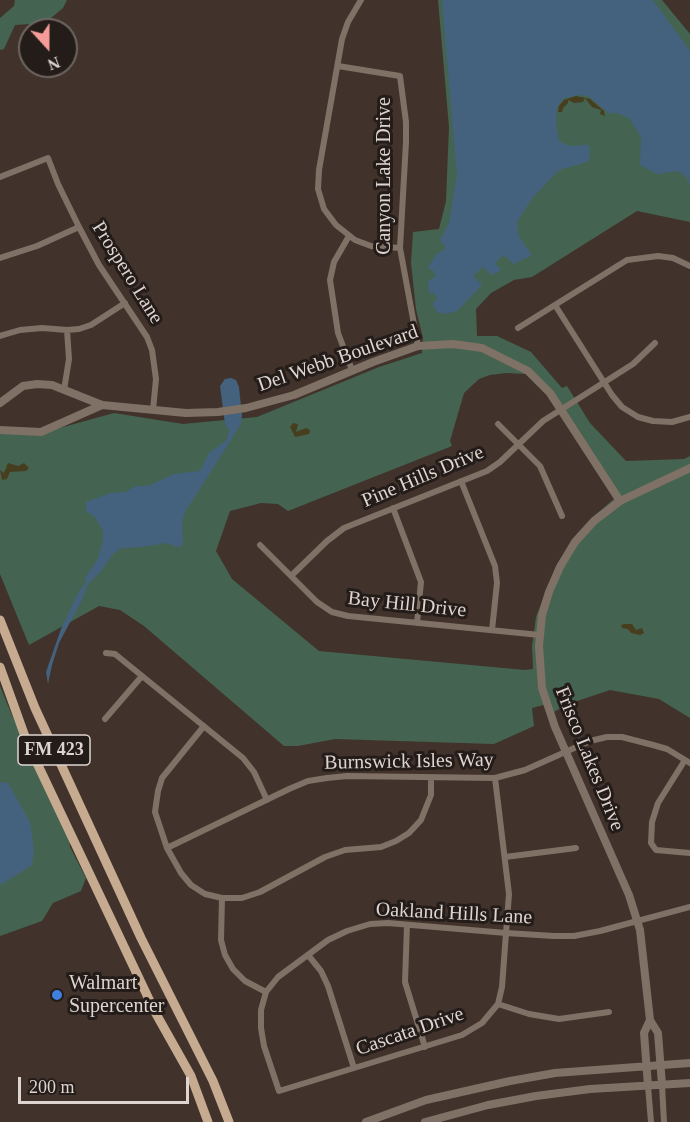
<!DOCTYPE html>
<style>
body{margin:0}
#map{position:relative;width:690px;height:1122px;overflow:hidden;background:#41332b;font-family:Georgia,serif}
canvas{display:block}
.north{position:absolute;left:18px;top:18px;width:60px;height:60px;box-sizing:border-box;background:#231c19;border:2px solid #6e6662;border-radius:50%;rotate:159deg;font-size:16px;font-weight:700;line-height:24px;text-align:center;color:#dfd5d0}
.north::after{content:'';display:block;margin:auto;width:21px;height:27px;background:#f59b99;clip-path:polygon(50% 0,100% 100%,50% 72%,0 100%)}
.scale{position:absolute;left:18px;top:1077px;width:171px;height:27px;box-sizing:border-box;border:3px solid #dfd5d0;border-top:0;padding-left:8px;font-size:18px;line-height:21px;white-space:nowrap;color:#dfd5d0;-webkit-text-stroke:4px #231c19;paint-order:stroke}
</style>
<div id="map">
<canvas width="690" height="1122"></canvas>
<div class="north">N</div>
<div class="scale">200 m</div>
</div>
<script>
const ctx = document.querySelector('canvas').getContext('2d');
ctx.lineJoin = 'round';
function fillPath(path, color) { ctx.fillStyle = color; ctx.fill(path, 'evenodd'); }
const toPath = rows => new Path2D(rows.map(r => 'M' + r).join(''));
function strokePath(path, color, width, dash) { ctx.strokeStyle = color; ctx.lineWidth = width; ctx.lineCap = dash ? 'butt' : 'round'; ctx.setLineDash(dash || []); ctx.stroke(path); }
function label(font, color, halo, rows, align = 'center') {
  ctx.font = font + ' Georgia,serif'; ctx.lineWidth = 6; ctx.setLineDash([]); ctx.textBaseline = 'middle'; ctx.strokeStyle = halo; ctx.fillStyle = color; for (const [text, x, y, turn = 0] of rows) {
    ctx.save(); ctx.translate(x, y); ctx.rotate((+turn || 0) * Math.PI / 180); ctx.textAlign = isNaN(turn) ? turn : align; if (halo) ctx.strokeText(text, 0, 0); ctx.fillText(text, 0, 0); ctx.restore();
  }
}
const green = toPath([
 [15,0,67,0,63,8,45,23,15,25,4,49,0,50,0,18,14,6],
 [438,0,662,0,690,34,690,222,637,211,532,277,514,280,491,293,476,309,477,336,497,336,531,352,562,388,567,386,590,423,626,461,684,459,690,456,690,718,659,699,610,690,568,704,554,712,551,703,532,708,534,726,494,744,335,739,298,746,284,746,144,626,120,610,99,606,29,645,0,574,0,434,21,434,56,429,114,413,183,424,257,417,379,367,422,353,423,338,416,309,411,263,413,232,439,229,446,201,449,127],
 [506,373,526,374,549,397,615,498,593,517,571,542,556,566,536,617,532,646,533,669,525,670,319,651,232,579,216,551,230,511,261,503,278,504,288,511,452,446,450,441,464,393,479,379,490,375],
 [0,686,11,713,69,838,70,847,86,878,81,891,53,903,42,921,0,936]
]);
const sand = toPath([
 [576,96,590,99,604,111,605,116,600,114,601,110,592,107,585,98,583,102,574,103,568,100,568,103,563,108,562,112,558,112,559,106,564,100],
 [293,423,298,424,296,432,306,428,310,430,309,434,295,437,290,427],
 [8,463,18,466,24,463,29,468,26,471,10,472,7,479,2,480,0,470,4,473],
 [624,624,632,624,636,630,642,628,644,633,640,635,631,633,628,629,622,628,621,625]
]);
const water = toPath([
 [442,0,653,0,690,51,690,186,687,178,678,171,657,174,640,165,641,137,629,118,617,113,609,113,588,96,578,95,564,98,557,107,556,123,559,141,569,146,589,145,590,158,587,162,562,169,556,173,533,197,517,222,519,237,532,255,514,264,503,255,495,263,501,270,492,275,483,267,473,276,482,285,457,311,445,314,438,312,432,304,438,298,433,292,430,294,429,292,428,281,436,276,432,269,429,270,429,266,436,255,446,248,440,240,449,223,457,175],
 [231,378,236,380,239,387,242,416,241,424,185,512,182,521,183,545,179,547,166,543,142,547,122,548,114,553,101,571,88,584,82,600,59,643,52,665,48,684,46,672,61,629,77,595,86,582,85,578,97,561,103,540,103,531,95,517,86,511,86,502,110,493,125,492,136,486,148,486,174,474,200,471,209,453,227,440,229,430,225,424,220,386,225,379],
 [0,782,8,783,30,822,34,850,32,865,0,885]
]);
const minor = toPath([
 [361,0,348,22,342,39,319,170,318,189,324,209,336,225,355,240,371,246,400,248],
 [338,66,400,76,406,122,406,142,400,248,418,346],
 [0,177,48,158,58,184,79,227,99,265,147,337,152,350,156,379,153,410],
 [349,236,334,262,330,280,338,333,352,370],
 [0,258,37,246,79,227],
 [555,305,612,395,622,407,638,417,653,421,672,422,690,417],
 [518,328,627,260,658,256,673,258,690,266],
 [0,336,20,330,42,328,67,330,79,329,91,325,125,303],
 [64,390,69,359,67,330],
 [498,424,540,466,562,516],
 [461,481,495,566,497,583,492,630],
 [393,508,421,582,417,623],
 [260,545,317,602,332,612,348,616,540,635],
 [291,576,327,541,344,528,487,471,500,462,543,421,633,364,655,343],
 [106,653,115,654,243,758,254,772,267,800],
 [105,719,142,676],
 [204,726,162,778,158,791,155,812,167,848,181,873,191,885,205,894,222,898,242,898,260,892,325,857,345,850,381,847,396,841,409,833,421,820,431,795,431,779],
 [685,760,658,803,652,822,651,843,656,850,690,853],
 [495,778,509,894,506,933,502,987,498,1004,482,1023,462,1035,279,1091,264,1046,261,1028,261,1010,266,992,278,977,328,940,347,931,370,924,388,923,506,933,554,936,574,936,600,931,690,907],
 [167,848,289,789,308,781,327,778,347,776,495,778,525,770,590,741,607,737,622,737,653,745,667,749,690,763],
 [505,857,576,848],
 [222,898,221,940,225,955,233,969,245,981,266,992],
 [407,925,405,982,425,1047],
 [308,955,321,971,328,986,354,1068],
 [498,1004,529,1014,559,1019,609,1012],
 [662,1085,664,1122],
 [648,1086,651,1122]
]);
const tertiary = toPath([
 [0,403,23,386,37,384,52,385,102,405,186,413,218,412,246,408,294,395,373,362,418,346,453,344,482,348,528,371,550,393,620,501],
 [0,430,41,432,102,405],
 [662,1085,658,1033,650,1020,640,930,629,895,555,727,542,688,539,646,542,615,549,592,560,567,575,542,594,521,620,501,690,468],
 [648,1086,644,1033,650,1020],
 [366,1122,426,1100,510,1081,555,1073,690,1063],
 [425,1122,488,1105,536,1096,590,1089,690,1083]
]);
const primary = toPath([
 [0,620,35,708,141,938,213,1081,229,1122],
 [0,667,27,742,155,1012,191,1076,208,1122]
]);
const markers = [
 [57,995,6,"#3f7fe0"]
];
const shields = [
 [54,750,72]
];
const shieldNames = [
 ["FM 423",54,750]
];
const streetNames = [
 ["Canyon Lake Drive",385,176,-90],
 ["Prospero Lane",127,273,58],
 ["Del Webb Boulevard",338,359,-19],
 ["Pine Hills Drive",423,477,-23],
 ["Bay Hill Drive",407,605,6],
 ["Frisco Lakes Drive",589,759,68],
 ["Burnswick Isles Way",409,762,-1],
 ["Oakland Hills Lane",454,914,3],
 ["Cascata Drive",410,1032,-19]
];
const poiNames = [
 ["Walmart",69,984],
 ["Supercenter",69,1007]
];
fillPath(green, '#446451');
fillPath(sand, '#463e1e');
fillPath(water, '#44627e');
strokePath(minor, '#7f7165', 6);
strokePath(tertiary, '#7f7165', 8);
strokePath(primary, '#c7ab91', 9);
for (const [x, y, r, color] of markers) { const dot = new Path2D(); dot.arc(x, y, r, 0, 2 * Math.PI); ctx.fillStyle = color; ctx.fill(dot); strokePath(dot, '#231c19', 2); }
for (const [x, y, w] of shields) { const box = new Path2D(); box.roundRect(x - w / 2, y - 15, w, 30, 4.5); ctx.fillStyle = '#231c19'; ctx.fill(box); strokePath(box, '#dfd5d0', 1.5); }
label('bold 18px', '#dfd5d0', null, shieldNames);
label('20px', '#dfd5d0', '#231c19', streetNames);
label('20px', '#dfd5d0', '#231c19', poiNames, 'left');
</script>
